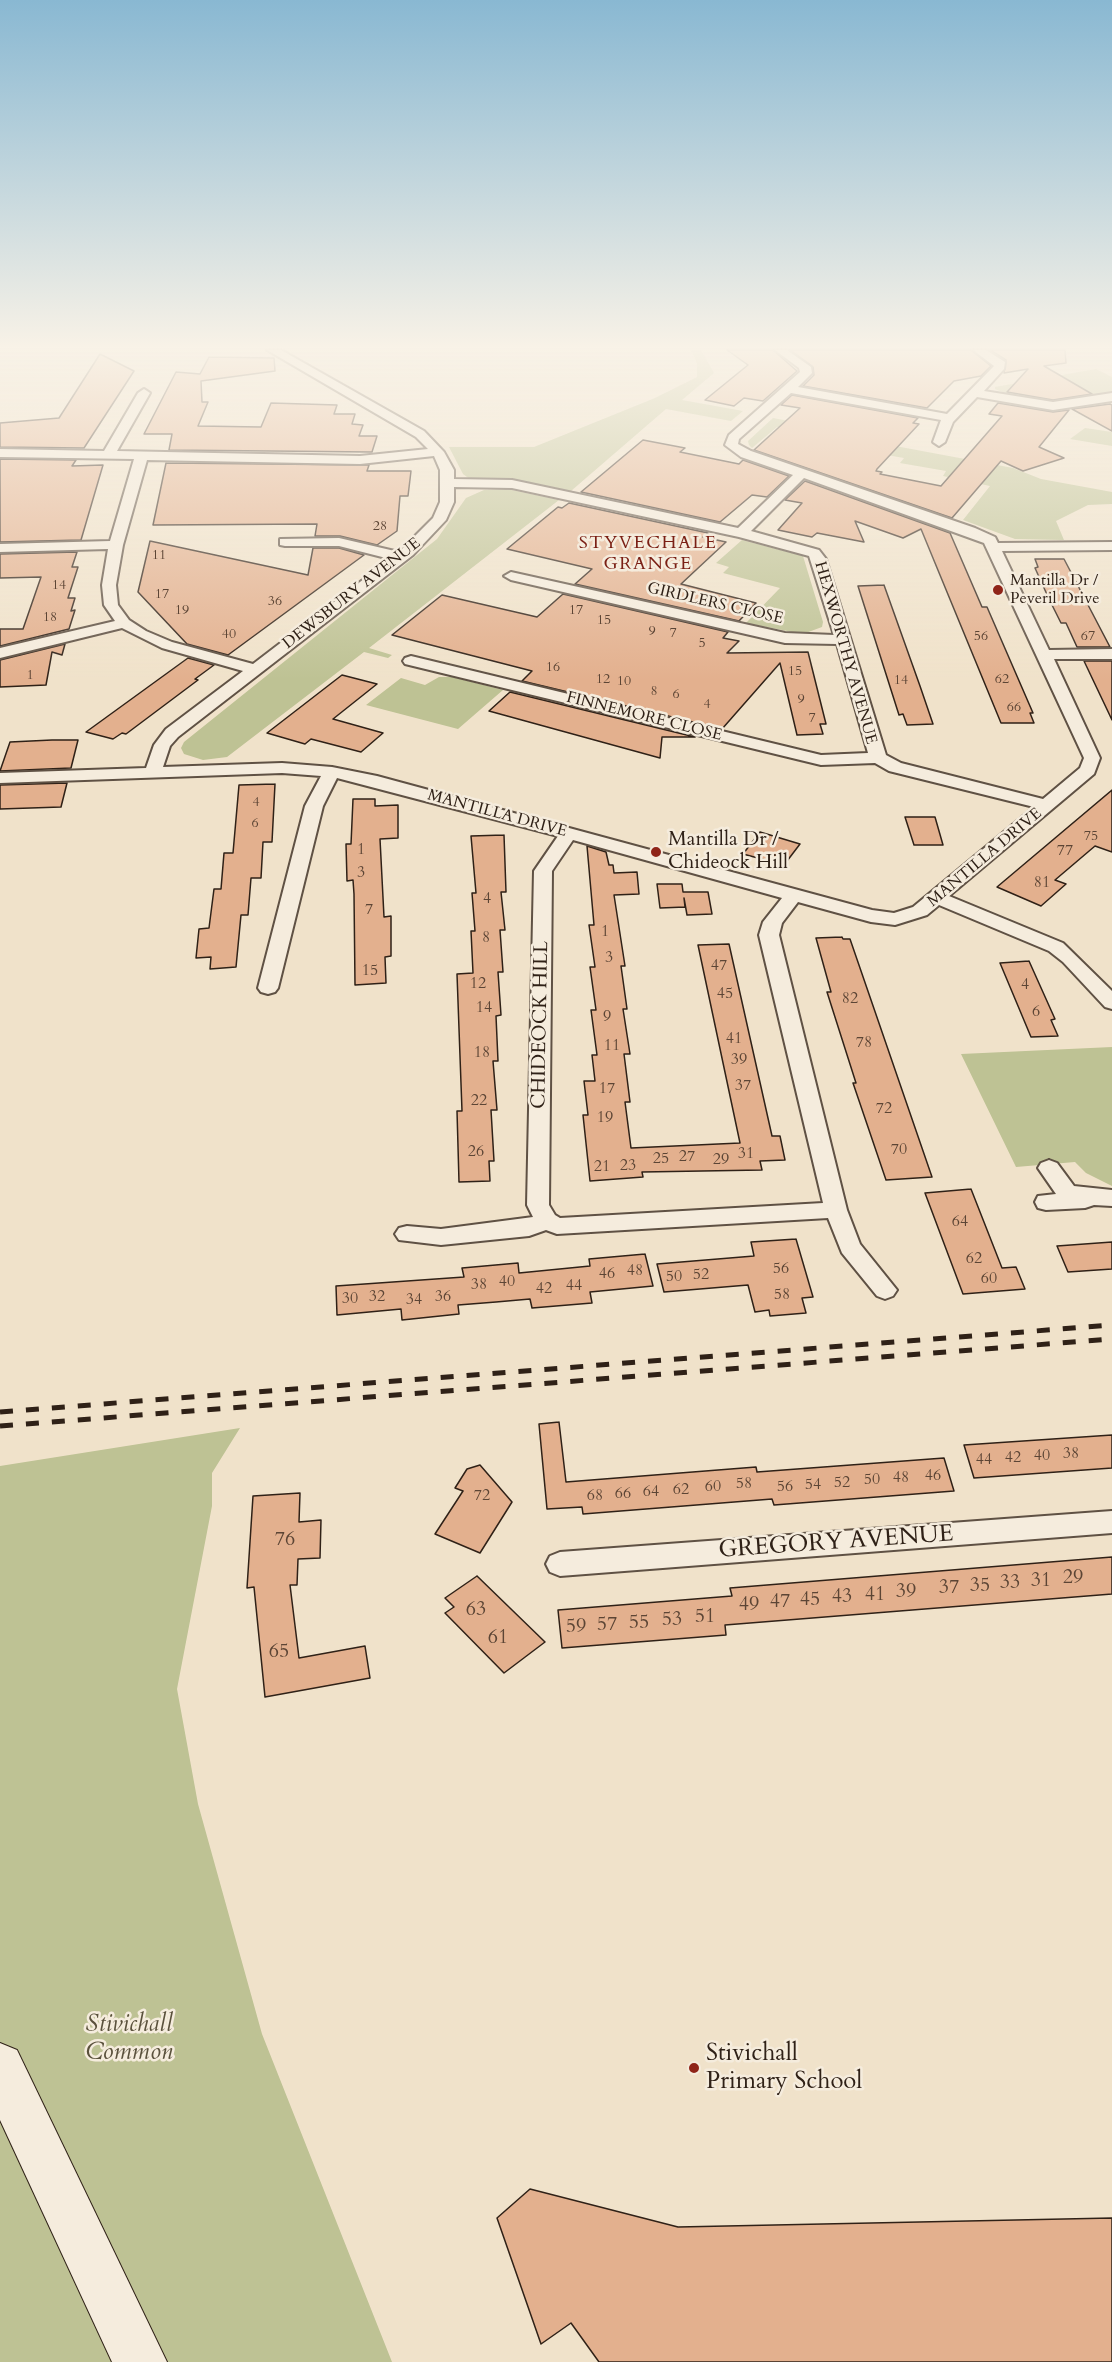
<!DOCTYPE html>
<style>
body{margin:0}
canvas{display:block;background:#f0e2ca}
</style>
<canvas width="1112" height="2362"></canvas>
<script>
const ctx = document.querySelector('canvas').getContext('2d');
ctx.lineJoin = 'round';
function fillPath(path, color) { ctx.fillStyle = color; ctx.fill(path, 'evenodd'); }
const toPath = rows => new Path2D(rows.map(r => 'M' + r).join(''));
function strokePath(path, color, width, dash) { ctx.strokeStyle = color; ctx.lineWidth = width; ctx.lineCap = dash ? 'butt' : 'round'; ctx.setLineDash(dash || []); ctx.stroke(path); }
function label(font, color, halo, rows, align = 'center') {
  ctx.font = font + ' Cardo,serif'; ctx.lineWidth = 5; ctx.setLineDash([]); ctx.textBaseline = 'middle'; ctx.strokeStyle = halo; ctx.fillStyle = color; for (const [text, x, y, turn = 0] of rows) {
    ctx.save(); ctx.translate(x, y); ctx.rotate((+turn || 0) * Math.PI / 180); ctx.textAlign = isNaN(turn) ? turn : align; if (halo) ctx.strokeText(text, 0, 0); ctx.fillText(text, 0, 0); ctx.restore();
  }
}
const green = toPath([
 [691,350,701,350,714,373,682,400,743,411,731,421,666,409,571,491,518,480,480,480,467,477,463,474,449,447,534,447,655,398,697,377,697,363],
 [1096,369,1112,377,1112,392,1056,402,1007,394,995,389,995,387],
 [773,418,863,435,874,442,1013,468,1041,479,1112,492,1112,504,1088,505,1056,521,1064,540,1015,539,963,520,990,486,943,476,946,471,900,463,904,458,881,454,869,445,777,427,752,448,749,445,748,441],
 [1085,428,1112,432,1112,446,1070,439],
 [507,489,559,500,369,648,392,655,388,658,364,652,227,757,203,760,184,754,181,748,184,742,437,539,466,498,484,490],
 [742,540,803,556,823,622,822,627,803,634,746,623,780,588,723,573,729,567,716,563],
 [439,677,452,677,503,690,458,729,366,705,401,678,425,685],
 [1112,1047,1112,1186,1086,1173,1075,1162,1016,1167,961,1054],
 [240,1428,212,1473,212,1506,177,1689,198,1804,262,2034,392,2362,0,2362,0,1466]
]);
const building = toPath([
 [727,350,773,350,797,371,763,401,744,398,734,406,705,400,748,365,727,350],
 [790,350,971,350,991,366,981,376,954,381,927,408,803,386,814,375,813,367,790,350],
 [990,350,1065,350,1066,363,1044,366,1092,394,1053,400,1007,392,1028,369,1004,373,1006,360,990,350],
 [100,354,134,371,84,448,0,447,0,423,59,418,100,354],
 [209,357,274,358,275,371,201,381,202,402,208,402,198,426,261,427,271,403,337,405,334,414,355,414,352,424,363,425,359,436,377,436,372,452,169,450,172,434,144,434,176,372,200,374,209,357],
 [792,395,918,418,913,423,919,424,877,469,876,471,882,472,880,474,941,486,1002,416,989,414,998,403,1053,412,1069,410,1039,447,1064,458,1023,471,1001,461,952,518,754,450,800,408,781,405,792,395],
 [1110,404,1112,405,1112,431,1072,409,1110,404],
 [643,440,685,448,680,452,739,464,743,460,789,476,767,497,752,495,720,522,581,492,643,440],
 [0,459,76,460,72,466,103,465,81,540,0,542,0,459],
 [166,463,369,465,367,471,411,471,408,496,400,496,397,531,377,545,340,536,315,536,317,524,153,525,166,463],
 [805,481,950,533,982,607,987,607,1033,713,1030,713,1034,723,1001,723,921,529,903,538,855,521,864,542,817,533,812,537,778,530,802,503,785,500,805,481],
 [569,503,708,533,703,537,726,542,681,584,756,603,739,621,575,584,592,569,507,549,558,507,562,508,569,503],
 [150,541,308,575,313,548,339,548,364,555,228,655,187,644,138,592,150,541],
 [77,552,72,567,78,567,68,598,75,598,71,611,75,610,69,629,0,646,0,629,23,629,41,577,0,578,0,554,77,552],
 [1035,559,1064,559,1110,647,1077,647,1066,623,1061,623,1049,599,1035,568,1038,567,1035,559],
 [884,585,920,686,933,724,907,725,903,714,899,715,858,586,884,585],
 [563,594,728,632,723,638,739,641,727,653,808,652,826,724,820,724,823,734,797,735,780,663,722,729,522,681,532,671,392,635,442,595,537,617,563,594],
 [65,644,62,655,52,652,46,685,0,687,0,660,65,644],
 [188,658,214,665,195,679,198,680,126,734,122,733,113,739,86,732,188,658],
 [1084,661,1112,661,1112,720,1084,661],
 [342,675,377,684,333,719,383,733,361,752,311,739,305,744,267,733,342,675],
 [510,692,695,737,662,737,660,758,489,711,510,692],
 [52,740,78,740,71,768,0,771,10,742,52,740],
 [67,783,61,807,0,809,0,785,67,783],
 [275,784,272,842,263,842,261,878,251,878,248,915,241,915,236,967,210,969,211,957,196,958,199,929,209,928,214,889,221,889,224,853,233,853,239,785,275,784],
 [1112,790,1112,852,1095,846,1055,880,1066,884,1041,906,997,887,1112,790],
 [353,799,375,799,375,806,398,805,398,838,380,839,384,917,391,916,391,956,385,957,386,983,355,985,354,894,353,880,347,881,346,844,351,844,353,799],
 [905,817,935,817,943,845,914,845,905,817],
 [760,832,800,844,784,865,743,854,760,832],
 [504,835,506,892,501,892,505,930,500,930,503,972,498,972,501,1015,496,1016,498,1061,493,1061,497,1110,491,1110,494,1161,489,1161,490,1181,459,1182,457,1111,462,1111,457,974,473,973,471,931,475,931,472,893,476,893,471,836,504,835],
 [587,846,606,852,609,865,613,865,614,873,637,872,639,894,614,895,625,966,621,966,627,1009,623,1009,630,1054,624,1054,630,1102,625,1102,631,1148,740,1143,698,945,729,944,772,1136,780,1136,785,1160,760,1161,762,1170,642,1172,643,1177,590,1181,583,1115,588,1115,584,1081,595,1081,592,1055,597,1055,591,1010,596,1010,590,967,595,967,589,925,594,925,587,846],
 [657,884,682,884,683,892,708,892,712,914,687,915,684,898,685,907,660,908,657,884],
 [842,937,843,939,850,939,932,1177,886,1180,853,1083,856,1083,827,992,831,992,816,938,842,937],
 [1029,961,1055,1019,1051,1020,1058,1036,1031,1037,1000,963,1029,961],
 [971,1189,1002,1268,1016,1267,1025,1289,963,1294,925,1193,971,1189],
 [796,1239,813,1297,802,1298,806,1313,770,1316,769,1310,755,1312,748,1285,664,1292,657,1264,754,1256,751,1242,796,1239],
 [1112,1242,1112,1269,1068,1272,1057,1246,1112,1242],
 [645,1254,653,1286,590,1292,592,1303,532,1308,530,1299,496,1302,458,1305,459,1314,402,1320,401,1309,337,1315,336,1286,464,1277,462,1268,518,1263,519,1273,590,1266,589,1259,645,1254],
 [559,1422,566,1482,756,1467,757,1472,944,1458,954,1491,774,1505,772,1499,583,1514,582,1507,547,1509,539,1424,559,1422],
 [1112,1435,1112,1468,974,1478,964,1445,1112,1435],
 [480,1465,512,1502,480,1553,435,1534,463,1491,455,1488,467,1469,480,1465],
 [300,1493,299,1522,321,1520,320,1558,298,1559,297,1585,290,1585,299,1658,365,1646,370,1678,265,1697,254,1587,247,1588,253,1496,300,1493],
 [1112,1557,1112,1594,725,1625,726,1635,562,1648,558,1610,732,1596,730,1588,1112,1557],
 [477,1576,545,1642,504,1673,445,1613,454,1607,445,1598,477,1576],
 [530,2189,678,2227,1112,2218,1112,2362,599,2362,571,2323,541,2344,497,2218,530,2189]
]);
const street = toPath([
 [267,350,281,350,424,431,444,452,454,470,454,479,512,480,738,528,793,475,741,457,725,445,729,435,800,372,799,368,775,350,787,350,811,367,812,373,798,387,947,414,994,366,973,350,986,350,1005,362,1004,369,984,391,1053,402,1112,393,1112,401,1053,410,977,397,953,422,945,442,939,446,933,442,941,420,791,393,739,439,738,444,751,451,975,528,995,537,998,543,1112,542,1112,550,1002,551,1049,650,1112,649,1112,659,1054,659,1100,758,1094,774,949,896,1063,943,1112,991,1112,1009,1105,1007,1063,962,1049,951,939,905,927,915,895,925,871,922,798,902,782,923,779,935,847,1210,860,1244,897,1290,893,1296,885,1299,877,1296,842,1253,828,1218,557,1234,546,1230,529,1236,441,1245,399,1240,395,1234,399,1228,407,1226,441,1229,533,1217,527,1205,534,871,558,836,337,778,323,806,278,988,275,992,268,994,261,992,258,988,305,806,321,776,282,773,0,783,0,773,146,768,154,745,166,729,243,671,162,648,122,628,0,658,0,648,115,621,104,605,102,585,108,549,0,552,0,544,110,541,134,459,0,457,0,449,104,451,138,393,144,389,150,393,117,451,360,456,428,449,416,437,267,350],
 [434,456,440,470,440,502,433,518,399,552,339,538,280,539,280,545,285,546,339,546,390,559,253,664,172,642,146,631,129,620,118,605,116,585,123,545,147,460,360,464,434,456],
 [804,478,984,543,1084,758,1080,768,1043,799,901,763,886,755,826,559,819,550,751,531,804,478],
 [454,487,512,488,739,537,809,556,834,635,785,633,511,572,504,576,511,580,785,643,837,644,868,753,821,755,411,656,405,658,403,661,405,664,821,765,875,763,889,771,1034,807,913,907,894,913,872,910,377,776,332,767,282,763,163,767,170,746,178,737,413,555,446,520,454,502,454,487],
 [573,840,782,898,763,922,759,935,823,1203,560,1218,555,1215,549,1205,552,871,573,840],
 [1049,1160,1057,1163,1074,1186,1112,1190,1112,1206,1094,1205,1085,1208,1046,1210,1038,1208,1035,1202,1038,1196,1056,1194,1038,1168,1041,1163,1049,1160],
 [1112,1511,1112,1533,560,1576,550,1572,546,1564,550,1556,560,1552,1112,1511]
]);
const secondary = toPath([
 [0,2043,17,2050,167,2362,112,2362,0,2120,0,2043]
]);
const rail = toPath([
 [0,1412,1112,1325],
 [0,1426,1112,1339]
]);
const markers = [
 [998,590,6,"#8f2418"],
 [656,852,6,"#8f2418"],
 [694,2068,6,"#8f2418"]
];
const farNumbernames = [
 ["28",380,527],
 ["11",159,556],
 ["14",59,586],
 ["17",162,595],
 ["36",275,602],
 ["19",182,611],
 ["17",576,611],
 ["18",50,618],
 ["15",604,621],
 ["9",652,632],
 ["7",673,634],
 ["40",229,635],
 ["56",981,637],
 ["67",1088,637],
 ["5",702,644],
 ["16",553,668],
 ["15",795,672],
 ["1",30,676],
 ["12",603,680],
 ["62",1002,680],
 ["14",901,681],
 ["10",624,682],
 ["8",654,692],
 ["6",676,695],
 ["9",801,700],
 ["4",707,705],
 ["66",1014,708],
 ["7",812,719],
 ["4",256,803],
 ["6",255,824],
 ["75",1091,837]
];
const farPoinames = [
 ["Mantilla Dr /",1010,581],
 ["Peveril Drive",1010,599]
];
const farStreetnames = [
 ["DEWSBURY AVENUE",352,594,-38],
 ["GIRDLERS CLOSE",715,604,13],
 ["HEXWORTHY AVENUE",845,653,74],
 ["FINNEMORE CLOSE",644,717,14],
 ["MANTILLA DRIVE",497,814,15],
 ["MANTILLA DRIVE",985,858,-40]
];
const numberNames = [
 ["1",361,850],
 ["77",1065,851],
 ["3",361,873],
 ["81",1042,883],
 ["4",487,899],
 ["7",369,910],
 ["1",605,932],
 ["8",486,938],
 ["3",609,958],
 ["47",719,966],
 ["15",370,971],
 ["12",478,984],
 ["4",1025,985],
 ["45",725,994],
 ["82",850,999],
 ["14",484,1008],
 ["6",1036,1012],
 ["9",607,1017],
 ["41",734,1039],
 ["78",864,1043],
 ["11",612,1046],
 ["18",482,1053],
 ["39",739,1060],
 ["37",743,1086],
 ["17",607,1089],
 ["22",479,1101],
 ["72",884,1109],
 ["19",605,1118],
 ["70",899,1150],
 ["26",476,1152],
 ["31",746,1154],
 ["27",687,1157],
 ["25",661,1159],
 ["29",721,1160],
 ["23",628,1166],
 ["21",602,1167],
 ["64",960,1222],
 ["62",974,1259],
 ["56",781,1269],
 ["48",635,1271],
 ["46",607,1274],
 ["52",701,1275],
 ["50",674,1277],
 ["60",989,1279],
 ["40",507,1282],
 ["38",479,1285],
 ["44",574,1286],
 ["42",544,1289],
 ["58",782,1295],
 ["32",377,1297],
 ["36",443,1297],
 ["30",350,1299],
 ["34",414,1300],
 ["38",1071,1454],
 ["40",1042,1456],
 ["42",1013,1458],
 ["44",984,1460],
 ["46",933,1476],
 ["48",901,1478],
 ["50",872,1480],
 ["52",842,1483],
 ["58",744,1484],
 ["54",813,1485],
 ["60",713,1487],
 ["56",785,1487],
 ["62",681,1490],
 ["64",651,1492],
 ["66",623,1494],
 ["72",482,1496],
 ["68",595,1496]
];
const farNeighbourhoodnames = [
 ["STYVECHALE",648,544],
 ["GRANGE",648,565]
];
const poiNames = [
 ["Mantilla Dr /",668,840],
 ["Chideock Hill",668,863]
];
const streetNames = [
 ["CHIDEOCK HILL",541,1025,-89]
];
const nearNumbernames = [
 ["76",285,1540],
 ["29",1073,1578],
 ["31",1041,1581],
 ["33",1010,1583],
 ["35",980,1586],
 ["37",949,1588],
 ["39",906,1592],
 ["41",875,1595],
 ["43",842,1597],
 ["45",810,1600],
 ["47",780,1602],
 ["49",749,1605],
 ["63",476,1610],
 ["51",705,1617],
 ["53",672,1620],
 ["55",639,1623],
 ["57",607,1625],
 ["59",576,1627],
 ["61",498,1638],
 ["65",279,1652]
];
const nearStreetnames = [
 ["GREGORY AVENUE",836,1543,-4]
];
const nearParknames = [
 ["Stivichall",129,2025],
 ["Common",129,2053]
];
const nearPoinames = [
 ["Stivichall",706,2054],
 ["Primary School",706,2082]
];
fillPath(green, '#bec294');
fillPath(building, '#e3b08e');
strokePath(building, '#2f2117', 1.5);
strokePath(street, '#5f5144', 4);
strokePath(secondary, '#2f2117', 2);
fillPath(street, '#f5ecdd');
fillPath(secondary, '#f5ecdd');
strokePath(rail, '#2f2117', 5, [13, 13]);
const sky = ctx.createLinearGradient(0, 0, 0, 680);
sky.addColorStop(0, '#89b8d2');
sky.addColorStop(0.51, '#f8f2e7');
sky.addColorStop(1, '#f8f2e700');
ctx.fillStyle = sky;
ctx.fillRect(0, 0, 1112, 680);
for (const [x, y, r, color] of markers) { const dot = new Path2D(); dot.arc(x, y, r, 0, 2 * Math.PI); ctx.fillStyle = color; ctx.fill(dot); strokePath(dot, '#f5ecdd', 2); }
label('14px', '#5c4535', null, farNumbernames);
label('16px', '#2f2117', '#f5ecdd', farPoinames, 'left');
label('16px', '#2f2117', '#f5ecdd', farStreetnames);
label('16px', '#5c4535', null, numberNames);
ctx.letterSpacing = '1.5px';
label('18px', '#7a1f14', '#f5ecdd', farNeighbourhoodnames);
ctx.letterSpacing = '0px';
label('20px', '#2f2117', '#f5ecdd', poiNames, 'left');
label('20px', '#2f2117', '#f5ecdd', streetNames);
label('20px', '#5c4535', null, nearNumbernames);
label('24px', '#2f2117', '#f5ecdd', nearStreetnames);
label('italic 24px', '#5a513c', '#f5ecdd', nearParknames);
label('24px', '#2f2117', '#f5ecdd', nearPoinames, 'left');
</script>
